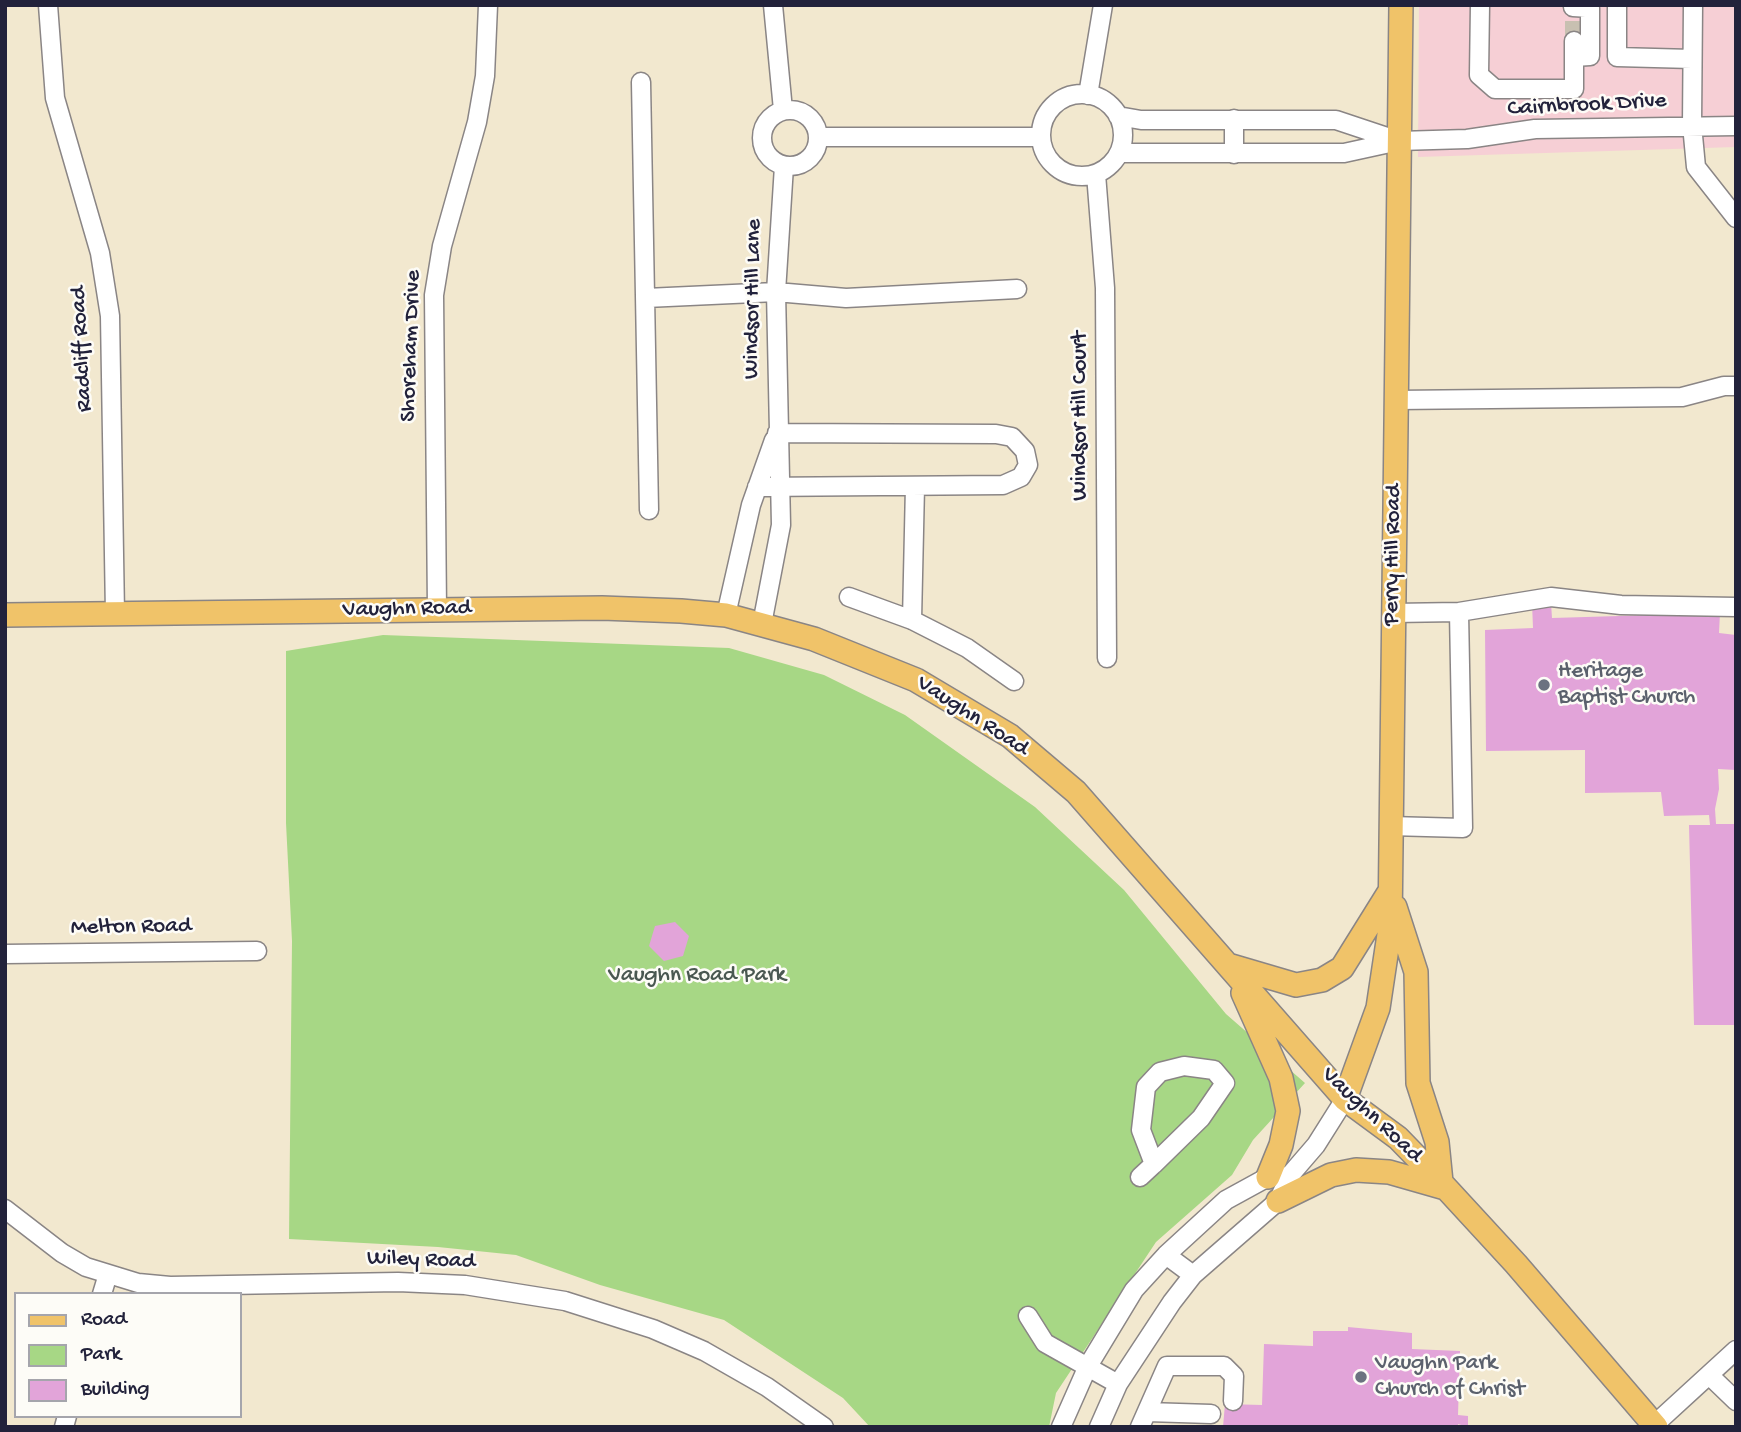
<!DOCTYPE html>
<style>
body{margin:0}
#map{position:relative;width:1741px;height:1432px;overflow:hidden;background:#f2e8cf;font-family:"Gochi Hand",sans-serif}
canvas{display:block}
.frame{position:absolute;inset:0;border:7px solid #22223b;pointer-events:none}
.legend{position:absolute;left:14px;top:1292px;width:228px;height:126px;box-sizing:border-box;background:#fdfcf7;border:2px solid #a5a5ac;margin:0;padding:9px 12px;list-style:none;font-size:21px;color:#22223b}
.legend li{display:flex;align-items:center;gap:14px;height:35px}
.legend b{width:35px;border:2px solid #a5a5ac}
</style>
<div id="map">
<canvas width="1741" height="1432"></canvas>
<div class="frame"></div>
<ul class="legend">
<li><b style="height:9px;background:#f0c369"></b>Road</li>
<li><b style="height:19px;background:#a7d785"></b>Park</li>
<li><b style="height:19px;background:#e2a4d9"></b>Building</li>
</ul>
</div>
<script>
const ctx = document.querySelector('canvas').getContext('2d');
ctx.lineJoin = 'round';
function fillPath(path, color) { ctx.fillStyle = color; ctx.fill(path, 'evenodd'); }
const toPath = rows => new Path2D(rows.map(r => 'M' + r).join(''));
function strokePath(path, color, width, dash) { ctx.strokeStyle = color; ctx.lineWidth = width; ctx.lineCap = dash ? 'butt' : 'round'; ctx.setLineDash(dash || []); ctx.stroke(path); }
function label(font, color, halo, rows, align = 'center') {
  ctx.font = font + ' "Gochi Hand",sans-serif'; ctx.lineWidth = 5; ctx.setLineDash([]); ctx.textBaseline = 'middle'; ctx.strokeStyle = halo; ctx.fillStyle = color; for (const [text, x, y, turn = 0] of rows) {
    ctx.save(); ctx.translate(x, y); ctx.rotate((+turn || 0) * Math.PI / 180); ctx.textAlign = isNaN(turn) ? turn : align; if (halo) ctx.strokeText(text, 0, 0); ctx.fillText(text, 0, 0); ctx.restore();
  }
}
const built = toPath([
 [1419,5,1736,5,1736,147,1418,157]
]);
const green = toPath([
 [383,635,729,648,824,675,905,715,1035,807,1124,890,1226,1014,1305,1083,1253,1140,1232,1175,1156,1242,1056,1393,1049,1427,870,1427,843,1398,724,1320,600,1285,516,1255,438,1247,289,1239,292,941,286,823,286,651]
]);
const building = toPath([
 [1532,603,1551,603,1552,618,1720,613,1719,633,1736,635,1736,770,1718,769,1719,789,1715,809,1716,824,1736,824,1736,1025,1694,1025,1689,825,1710,825,1709,815,1664,816,1661,792,1585,793,1585,750,1486,751,1485,630,1533,628],
 [675,922,689,936,683,956,664,961,649,946,655,926],
 [1348,1327,1412,1333,1412,1349,1460,1351,1458,1415,1468,1416,1468,1427,1458,1424,1458,1427,1223,1427,1225,1404,1262,1405,1264,1344,1313,1346,1313,1331,1348,1331]
]);
const minorTunnel = toPath([
 [1574,21,1574,41]
]);
const minor = toPath([
 [48,5,55,98,100,253,110,316,115,614],
 [773,5,783,110],
 [1480,5,1479,75,1495,89,1574,89,1574,41],
 [1617,5,1617,57,1692,59],
 [1693,5,1692,125,1696,167,1736,218],
 [1573,7,1590,8,1590,56,1574,57],
 [641,82,649,510],
 '1041 135a41 41 0 1 1 82 0a41 41 0 1 1-82 0Z',
 [1088,95,1103,5],
 '762 138a28 28 0 1 1 56 0a28 28 0 1 1-56 0Z',
 [1118,116,1141,120,1336,120,1399,141],
 [818,137,1040,137],
 [1119,153,1344,153,1399,141,1467,139,1535,129,1736,126],
 [1234,154,1234,119],
 [1096,174,1105,288,1107,658],
 [646,298,776,292,846,298,1017,289],
 [1396,400,1682,397,1724,386,1736,386],
 [757,487,1003,485,1021,477,1028,465,1025,451,1012,437,996,434,777,433],
 [849,597,912,620,967,648,1014,681],
 [437,610,434,295,442,246,477,122,485,76,488,5],
 [1393,613,1459,612,1551,597,1621,605,1736,607],
 [726,615,751,505,774,440],
 [912,620,915,486],
 [762,624,781,525,776,292,784,166],
 [1390,826,1463,828,1459,612],
 [5,954,257,951],
 [1140,1177,1154,1164,1201,1118,1225,1083,1214,1070,1184,1066,1160,1072,1146,1087,1141,1130,1154,1164],
 [5,1209,62,1253,86,1267,138,1283,170,1286,398,1282,465,1285,565,1301,653,1329,704,1351,767,1387,824,1427],
 [1166,1255,1193,1275],
 [102,1294,108,1274],
 [1028,1316,1045,1343,1118,1384],
 [1709,1375,1736,1401],
 [1147,1412,1211,1414],
 [1654,1425,1736,1350],
 [64,1427,67,1416],
 [1061,1427,1088,1366,1134,1290,1166,1255,1226,1200,1268,1177,1280,1175],
 [1099,1427,1118,1384,1172,1302,1193,1275,1278,1201,1291,1174,1316,1145,1345,1099],
 [1140,1427,1167,1366,1224,1366,1234,1376,1233,1401]
]);
const major = toPath([
 [5,615,602,608,681,611,726,615,814,639,916,680,1010,736,1076,792,1345,1099,1398,1138,1434,1175,1516,1264,1656,1427],
 [1395,907,1416,972,1418,1083,1437,1142,1441,1182],
 [1228,965,1296,985,1322,980,1342,968,1390,891],
 [1243,993,1281,1078,1288,1111,1281,1145,1268,1177],
 [1345,1099,1378,1008,1390,928,1401,5],
 [1278,1201,1331,1175,1356,1170,1389,1172,1445,1188]
]);
const markers = [
 [1544,685,7,"#6b7280"],
 [1361,1377,7,"#6b7280"]
];
const streetNames = [
 ["Cairnbrook Drive",1587,106,-3],
 ["Windsor Hill Lane",754,299,-89],
 ["Shoreham Drive",412,346,-88],
 ["Radcliff Road",83,349,-93],
 ["Windsor Hill Court",1081,416,-90],
 ["Perry Hill Road",1394,555,-89],
 ["Vaughn Road",407,610,-1],
 ["Vaughn Road",972,717,33],
 ["Melton Road",131,928,-1],
 ["Vaughn Road",1371,1116,43],
 ["Wiley Road",421,1261,2]
];
const worshipNames = [
 ["Heritage",1558,672],
 ["Baptist Church",1558,698],
 ["Vaughn Park",1375,1364],
 ["Church of Christ",1375,1390]
];
const parkNames = [
 ["Vaughn Road Park",697,976]
];
fillPath(built, '#f6cfd5');
fillPath(green, '#a7d785');
fillPath(building, '#e2a4d9');
strokePath(minorTunnel, '#c8c0b1', 18, [18, 9]);
strokePath(minor, '#8a8585', 21);
strokePath(major, '#8a8585', 26);
strokePath(minor, '#fff', 18);
strokePath(major, '#f0c369', 23);
for (const [x, y, r, color] of markers) { const dot = new Path2D(); dot.arc(x, y, r, 0, 2 * Math.PI); ctx.fillStyle = color; ctx.fill(dot); strokePath(dot, '#fdfcf7', 2.5); }
label('23px', '#22223b', '#fdfcf7', streetNames);
label('23px', '#5b616d', '#fdfcf7', worshipNames, 'left');
label('23px', '#4a5851', '#fdfcf7', parkNames);
</script>
